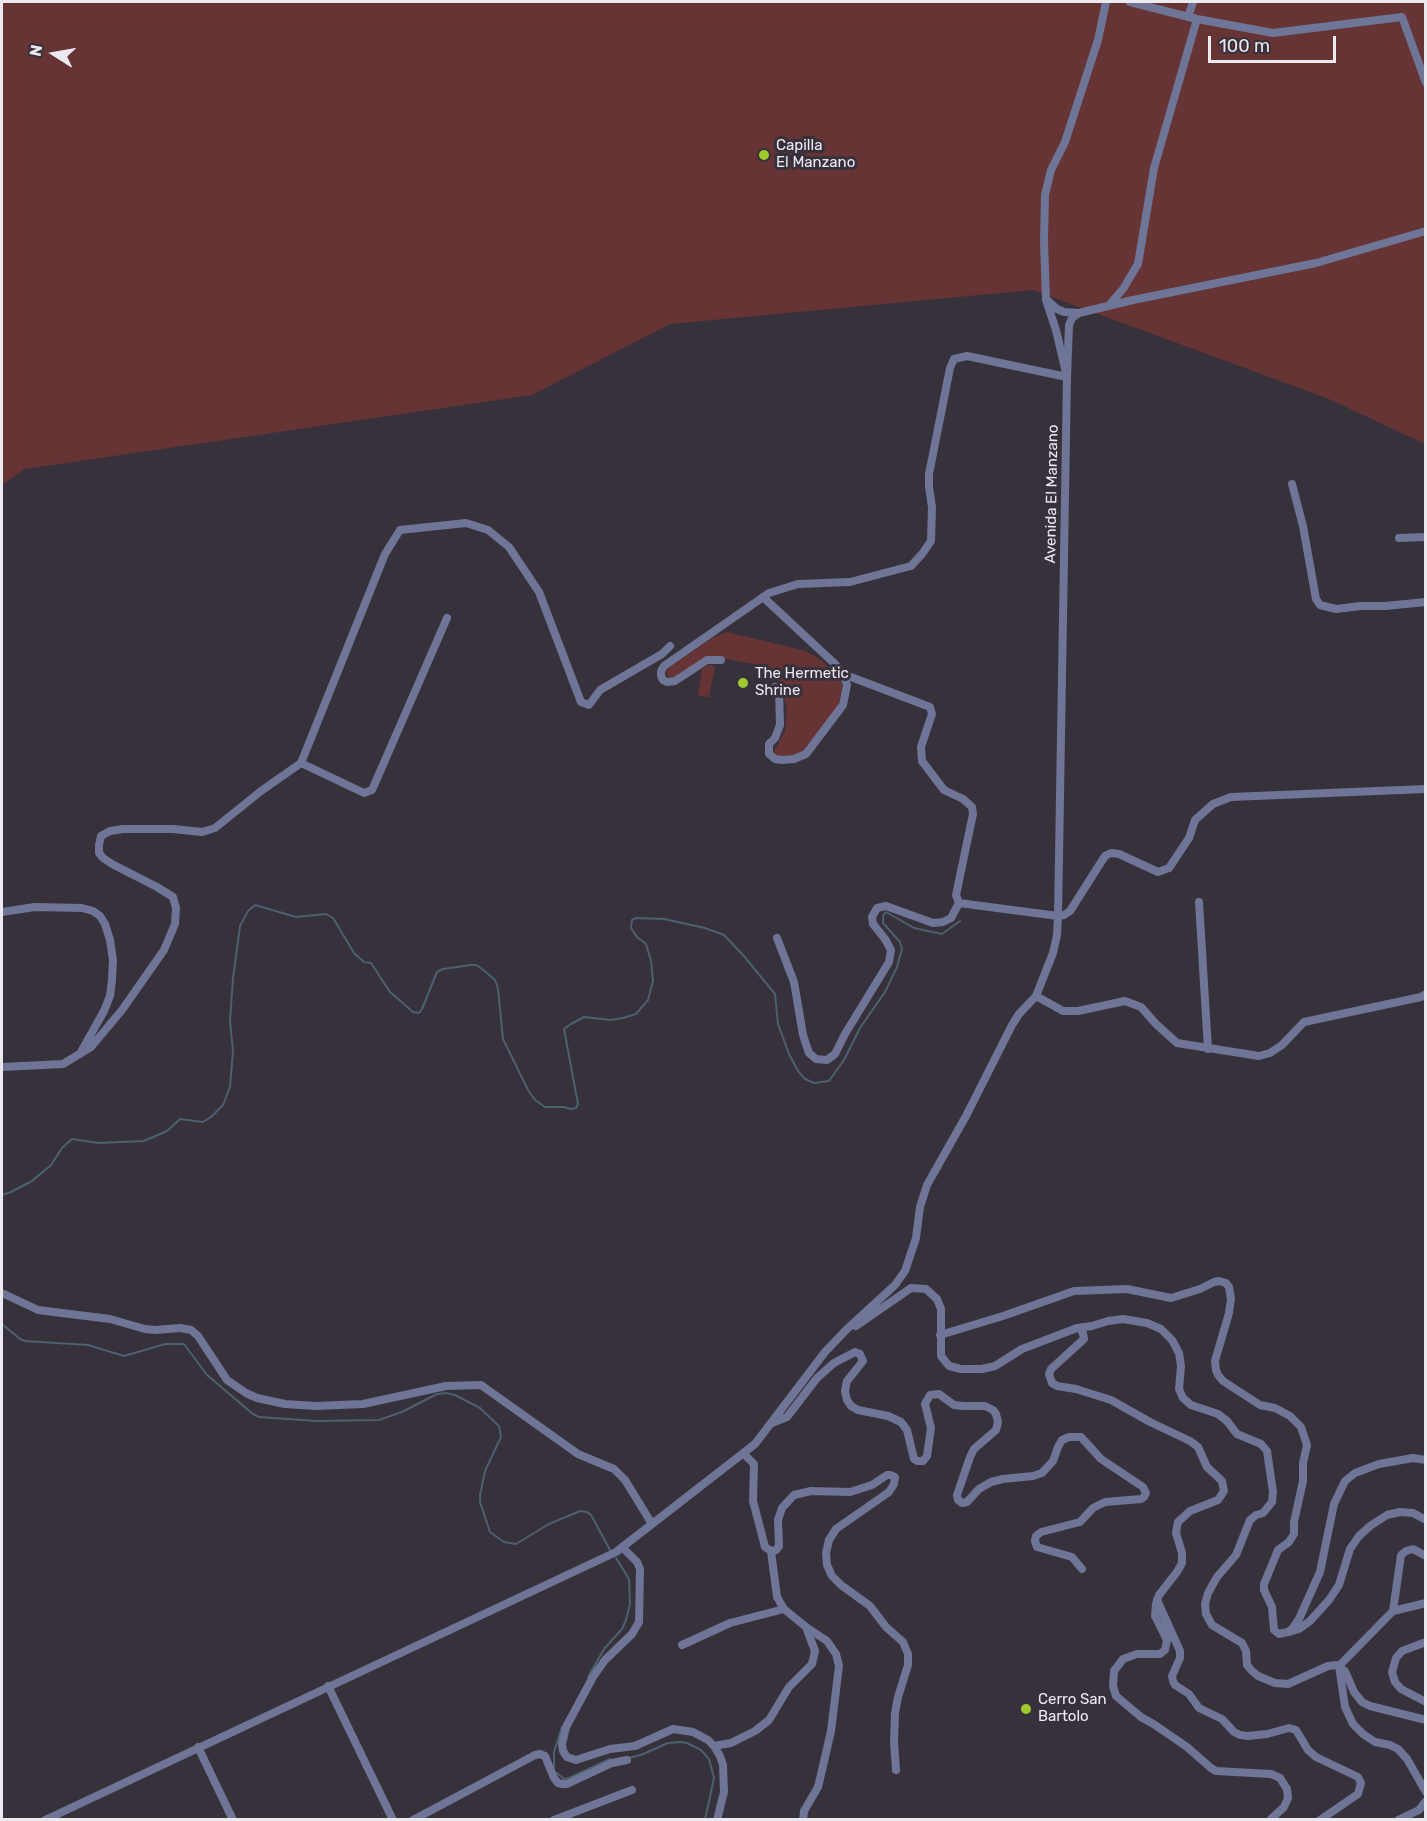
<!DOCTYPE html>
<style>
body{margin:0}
#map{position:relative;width:1427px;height:1821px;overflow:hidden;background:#37313b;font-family:Rubik,sans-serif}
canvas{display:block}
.frame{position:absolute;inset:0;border:3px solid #ede9f0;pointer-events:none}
.north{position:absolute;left:24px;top:24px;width:60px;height:60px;-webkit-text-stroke:4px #37313b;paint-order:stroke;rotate:281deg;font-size:16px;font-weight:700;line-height:24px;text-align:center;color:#ede9f0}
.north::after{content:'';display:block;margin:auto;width:21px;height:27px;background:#ede9f0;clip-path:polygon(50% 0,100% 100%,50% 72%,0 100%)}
.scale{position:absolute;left:1208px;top:36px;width:128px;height:27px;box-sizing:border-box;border:3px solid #ede9f0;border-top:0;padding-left:8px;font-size:18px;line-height:21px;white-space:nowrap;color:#ede9f0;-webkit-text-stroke:4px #37313b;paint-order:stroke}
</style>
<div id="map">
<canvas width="1427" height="1821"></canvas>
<div class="frame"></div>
<div class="north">N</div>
<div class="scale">100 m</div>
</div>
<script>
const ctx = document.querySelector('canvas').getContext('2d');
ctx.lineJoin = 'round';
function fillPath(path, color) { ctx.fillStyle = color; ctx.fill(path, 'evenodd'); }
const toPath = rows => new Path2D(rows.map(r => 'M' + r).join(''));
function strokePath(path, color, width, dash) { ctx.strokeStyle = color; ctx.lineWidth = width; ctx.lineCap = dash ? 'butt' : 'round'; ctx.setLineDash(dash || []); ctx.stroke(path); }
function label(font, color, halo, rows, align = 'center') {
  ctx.font = font + ' Rubik,sans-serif'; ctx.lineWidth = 6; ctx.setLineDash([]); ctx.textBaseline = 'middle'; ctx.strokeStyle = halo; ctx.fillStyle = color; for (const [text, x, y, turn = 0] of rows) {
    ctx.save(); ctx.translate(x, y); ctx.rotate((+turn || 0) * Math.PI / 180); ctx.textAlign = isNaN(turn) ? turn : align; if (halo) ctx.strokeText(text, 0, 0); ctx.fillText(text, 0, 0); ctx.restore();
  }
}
const green = toPath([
 [2,2,1425,2,1425,444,1329,399,1033,290,670,324,532,395,25,469,2,485],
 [727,632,806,651,821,660,839,677,842,686,839,705,803,751,797,755,780,758,773,753,785,731,787,707,776,677,766,666,720,658,676,677,669,677,667,674,666,671,670,667,712,638],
 [709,665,715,666,709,697,698,696,702,669]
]);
const stream = toPath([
 [2,1195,11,1192,32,1181,51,1165,62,1148,72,1139,98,1143,144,1141,167,1131,180,1119,203,1122,211,1117,223,1105,230,1087,233,1051,230,1021,233,978,237,949,240,926,248,911,255,905,296,917,326,914,333,918,354,953,364,962,371,963,390,992,413,1012,419,1013,422,1009,437,972,443,969,471,965,476,965,481,968,495,980,498,989,503,1039,528,1090,535,1100,545,1107,564,1107,571,1109,576,1108,578,1104,564,1029,571,1024,584,1017,611,1020,623,1018,636,1014,648,1000,653,981,651,961,646,944,637,937,631,928,632,920,636,918,664,919,705,928,724,935,743,955,775,994,778,1024,789,1054,798,1071,805,1079,814,1083,829,1081,844,1060,860,1028,885,992,897,967,902,949,900,942,883,923,883,916,886,912,914,928,942,934,960,921],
 [2,1324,20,1339,25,1341,88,1345,124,1356,165,1344,184,1344,207,1375,253,1414,259,1417,317,1421,379,1420,402,1412,437,1394,446,1393,455,1395,480,1408,499,1426,501,1437,485,1471,480,1495,480,1502,490,1532,504,1542,516,1544,549,1524,580,1511,587,1512,591,1515,610,1550],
 [588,1677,604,1649,622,1629,626,1620,630,1604,629,1579,616,1558],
 [628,1758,641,1755,668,1743,680,1742,687,1743,701,1750,709,1759,714,1778,705,1820],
 [554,1768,554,1752,562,1727],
 [557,1773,564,1779,569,1778,610,1759]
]);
const minor = toPath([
 [1130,2,1197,19,1273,33,1402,17,1426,83],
 [1188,17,1193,2],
 [1047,300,1057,309,1064,312,1079,313],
 [1110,304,1123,289,1138,264,1154,168,1197,19],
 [1292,484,1303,526,1316,599,1320,605,1336,609,1361,606,1385,606,1426,602],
 [1399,538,1426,537],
 [763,597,835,664,843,674,847,685,843,705,806,754,794,759,782,760,775,759,769,754,769,744,775,738,780,725,779,690,775,687],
 [721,660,707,660,675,681,667,682,663,680,661,676,661,671,664,666,769,593,798,584,850,582,911,566,922,554,931,541,932,507,929,487,929,474,950,368,954,359,967,356,1067,377,1069,325,1072,318,1079,313,1133,300,1316,263,1426,231],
 [301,763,364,793,372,790,447,618],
 [1199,902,1208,1049],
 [959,903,1058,916,1064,915,1070,911,1105,856,1111,853,1119,854,1158,872,1169,868,1189,838,1195,820,1213,804,1231,797,1426,789],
 [2,912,35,907,82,908,93,911,100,916,105,924,110,940,113,960,112,980,110,996,104,1011,81,1052],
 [777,938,794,982,803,1035,809,1053,816,1059,827,1060,835,1054,845,1034,889,962,891,950,885,939,873,924,872,917,877,908,886,906,933,923,943,922,951,918,959,903,956,895,973,814,972,807,963,799,944,790,922,761,921,747,932,714,930,707,843,674],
 [1036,996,1063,1011,1078,1011,1125,1001,1141,1007,1156,1024,1177,1043,1259,1056,1270,1053,1282,1045,1304,1022,1421,997,1426,994],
 [2,1067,63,1064,91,1047,122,1010,164,950,175,924,176,908,173,897,157,887,112,864,103,858,99,853,99,845,101,836,110,831,123,829,173,829,202,832,215,828,261,791,301,763,385,554,400,530,466,523,488,530,509,547,539,592,581,702,589,705,600,690,662,654,670,646],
 [2,1293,38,1310,110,1319,145,1329,155,1330,180,1328,191,1330,198,1336,227,1380,246,1393,257,1398,285,1404,315,1406,363,1404,446,1386,481,1385,578,1454,614,1469,625,1480,652,1524],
 [856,1326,911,1288,926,1289,937,1299,941,1309,941,1356,949,1366,961,1369,982,1369,995,1366,1022,1349,1077,1328,1080,1329,1083,1333,1084,1339,1051,1369,1049,1374,1052,1383,1057,1386,1076,1389,1111,1400,1150,1422,1190,1441,1198,1447,1207,1467,1222,1481,1224,1491,1218,1500,1190,1511,1178,1522,1176,1533,1182,1553,1182,1563,1177,1572,1159,1595,1156,1604,1155,1616,1167,1640,1165,1650,1160,1654,1137,1654,1123,1659,1114,1671,1113,1686,1116,1696,1141,1717,1155,1725,1187,1747,1211,1768,1216,1771,1271,1774,1280,1778,1287,1789,1288,1798,1284,1807,1270,1820],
 [1077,1328,1092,1326,1108,1321,1123,1319,1147,1323,1161,1329,1172,1340,1179,1353,1181,1366,1179,1389,1183,1398,1191,1405,1218,1414,1227,1421,1237,1434,1261,1444,1267,1451,1273,1492,1272,1502,1263,1513,1256,1515,1250,1520,1236,1555,1217,1577,1208,1593,1205,1604,1206,1614,1212,1625,1242,1643,1246,1651,1247,1665,1252,1671,1258,1676,1275,1683,1288,1684,1328,1666,1336,1665,1345,1671,1354,1692,1362,1702,1370,1706,1426,1720],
 [940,1335,1003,1316,1074,1291,1127,1289,1171,1298,1200,1289,1214,1282,1219,1281,1226,1283,1229,1287,1231,1299,1229,1313,1215,1361,1216,1370,1218,1375,1223,1381,1260,1405,1275,1408,1290,1416,1301,1427,1307,1445,1303,1463,1303,1481,1294,1522,1294,1534,1289,1542,1278,1550,1264,1584,1264,1590,1272,1607,1274,1630,1279,1634,1288,1632,1292,1629,1299,1619,1320,1572,1334,1504,1345,1481,1355,1473,1379,1464,1413,1458,1426,1460],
 [772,1423,787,1417,817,1378,834,1363,855,1352,860,1354,863,1361,847,1381,845,1391,847,1400,851,1406,858,1410,888,1416,901,1422,907,1430,914,1459,917,1461,923,1461,927,1456,931,1428,925,1404,930,1395,939,1394,954,1405,963,1406,985,1406,993,1410,996,1414,998,1422,996,1430,974,1449,970,1457,957,1495,958,1500,962,1503,967,1502,979,1489,991,1482,1003,1479,1033,1476,1042,1473,1053,1461,1058,1447,1062,1440,1069,1437,1081,1437,1101,1459,1143,1487,1146,1493,1144,1497,1141,1499,1105,1502,1093,1508,1080,1522,1041,1532,1036,1536,1035,1541,1037,1547,1072,1557,1082,1569],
 [744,1454,754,1464,753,1501,765,1547,771,1551,776,1550,779,1546,778,1520,782,1508,794,1495,811,1491,850,1492,872,1485,887,1475,891,1475,895,1477,894,1484,889,1492,836,1529,829,1540,826,1553,827,1565,832,1576,841,1585,870,1606,886,1627,903,1642,908,1654,908,1665,898,1697,895,1713,894,1742,896,1770],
 [622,1547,637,1562,640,1569,639,1622,632,1634,605,1660,593,1677,566,1727,562,1744,563,1751,567,1757,576,1760,610,1749,635,1746,673,1729,693,1732,708,1740,714,1746,720,1756,723,1765,724,1792,717,1820],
 [771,1551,777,1597,784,1609,806,1627,827,1641,836,1654,839,1666,831,1731,823,1766,818,1787,804,1811,803,1820],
 [1426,1556,1413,1549,1406,1551,1401,1555,1393,1611,1426,1603],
 [1157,1600,1180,1651,1180,1658,1172,1676,1173,1681,1175,1685,1189,1694,1199,1708,1222,1719,1234,1732,1240,1735,1248,1736,1267,1734,1289,1728,1296,1730,1308,1750,1316,1757,1358,1777,1361,1783,1358,1794,1320,1820],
 [1393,1611,1339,1666,1345,1707,1353,1724,1363,1734,1375,1742,1390,1745,1398,1749,1407,1759,1426,1792],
 [1289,1632,1299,1629,1310,1621,1329,1600,1339,1585,1350,1549,1359,1536,1370,1526,1387,1515,1400,1512,1413,1513,1426,1520],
 [1426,1642,1402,1651,1396,1658,1392,1672,1395,1682,1401,1689,1426,1702],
 [682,1645,730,1623,784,1609],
 [328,1686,393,1820],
 [714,1746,731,1743,755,1731,769,1720,789,1687,812,1664,815,1651,806,1627],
 [198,1747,233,1820],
 [45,1820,616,1552,755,1444,825,1352,846,1330,895,1285,905,1271,916,1238,920,1207,927,1185,966,1116,1012,1025,1019,1014,1036,996,1053,953,1057,935,1058,916,1067,377,1056,330,1046,300,1044,240,1045,195,1051,170,1065,142,1098,40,1106,2],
 [413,1820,535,1755,540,1754,545,1756,554,1778,558,1783,563,1784,567,1784,612,1763,627,1760],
 [554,1820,632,1790],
 [1398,1820,1419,1810,1426,1801]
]);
const markers = [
 [764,155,6,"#9fca2d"],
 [743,683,6,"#9fca2d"],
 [1026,1709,6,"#9fca2d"]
];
const poiNames = [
 ["Capilla",776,146],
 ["El Manzano",776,163],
 ["The Hermetic",755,674],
 ["Shrine",755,691],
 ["Cerro San",1038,1700],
 ["Bartolo",1038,1717]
];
const streetNames = [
 ["Avenida El Manzano",1052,494,-89]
];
fillPath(green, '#663435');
strokePath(stream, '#4d606e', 2);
strokePath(minor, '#6e7597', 8);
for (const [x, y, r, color] of markers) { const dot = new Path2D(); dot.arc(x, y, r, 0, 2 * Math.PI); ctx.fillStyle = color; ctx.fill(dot); strokePath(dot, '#37313b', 2); }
label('15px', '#ede9f0', '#37313b', poiNames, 'left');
label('15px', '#ede9f0', '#37313b', streetNames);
</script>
